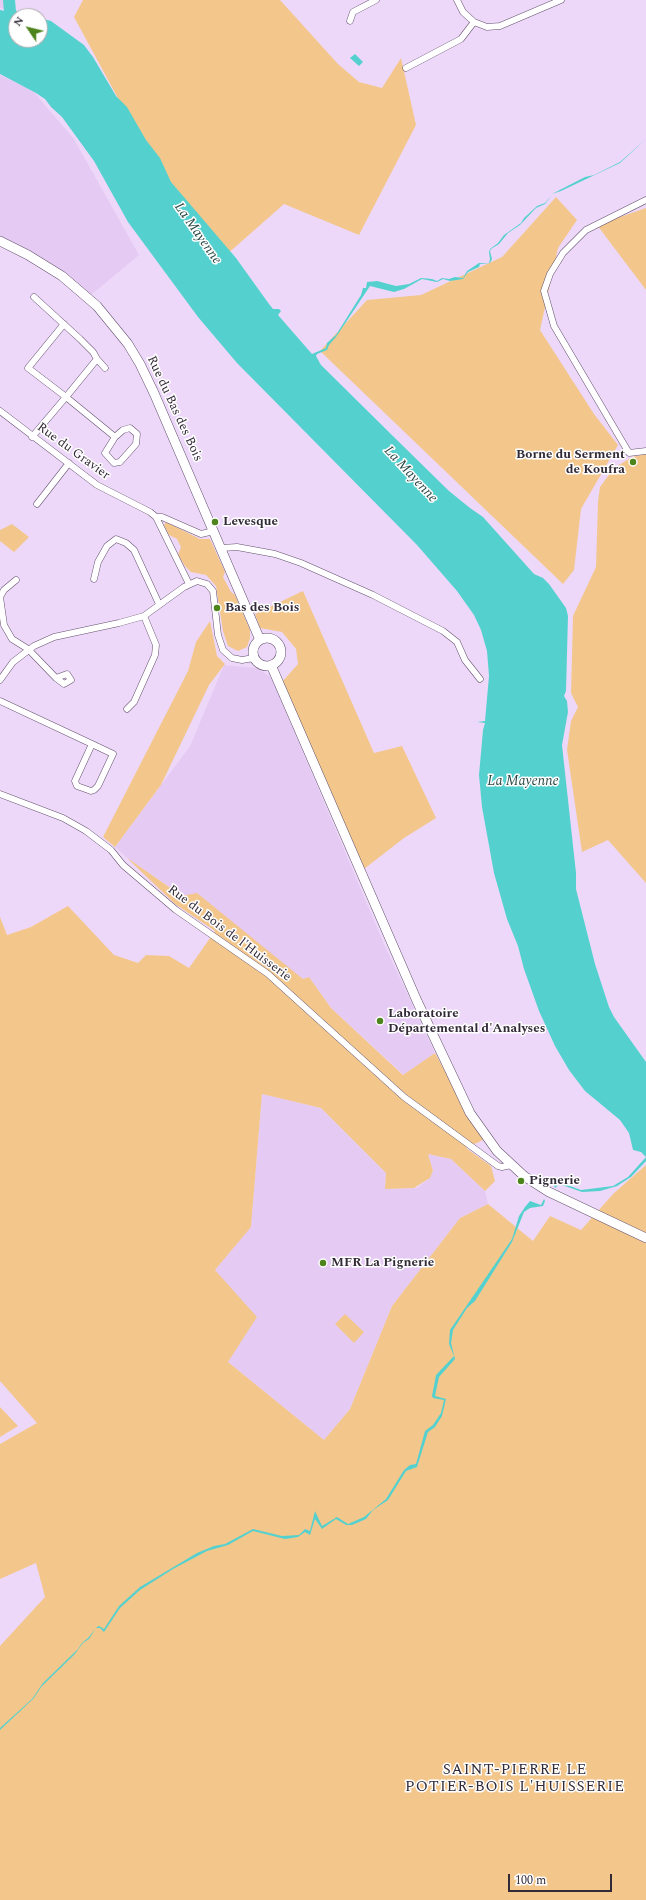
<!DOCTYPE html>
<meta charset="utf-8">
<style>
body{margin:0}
#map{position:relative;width:646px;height:1900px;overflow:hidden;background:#eed8fa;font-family:Spectral,serif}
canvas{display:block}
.north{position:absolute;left:8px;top:8px;width:40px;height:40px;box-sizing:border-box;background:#fff;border:1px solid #adaaaf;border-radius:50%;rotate:305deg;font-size:11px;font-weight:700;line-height:16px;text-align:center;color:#322a37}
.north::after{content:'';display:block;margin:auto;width:14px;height:18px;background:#4e841c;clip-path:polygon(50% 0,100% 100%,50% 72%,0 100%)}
.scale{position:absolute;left:508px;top:1874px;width:104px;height:18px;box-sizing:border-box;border:2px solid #322a37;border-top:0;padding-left:5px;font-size:12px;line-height:14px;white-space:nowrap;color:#322a37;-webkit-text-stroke:3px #fff;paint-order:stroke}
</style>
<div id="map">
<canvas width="646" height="1900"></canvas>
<div class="north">N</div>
<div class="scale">100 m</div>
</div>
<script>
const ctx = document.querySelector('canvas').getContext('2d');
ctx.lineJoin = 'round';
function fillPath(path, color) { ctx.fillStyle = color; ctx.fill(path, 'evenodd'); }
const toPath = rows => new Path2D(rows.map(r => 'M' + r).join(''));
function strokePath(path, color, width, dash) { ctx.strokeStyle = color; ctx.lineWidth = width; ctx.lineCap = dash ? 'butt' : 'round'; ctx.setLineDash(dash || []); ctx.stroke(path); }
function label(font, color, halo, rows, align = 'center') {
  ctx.font = font + ' Spectral,serif'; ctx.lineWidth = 3; ctx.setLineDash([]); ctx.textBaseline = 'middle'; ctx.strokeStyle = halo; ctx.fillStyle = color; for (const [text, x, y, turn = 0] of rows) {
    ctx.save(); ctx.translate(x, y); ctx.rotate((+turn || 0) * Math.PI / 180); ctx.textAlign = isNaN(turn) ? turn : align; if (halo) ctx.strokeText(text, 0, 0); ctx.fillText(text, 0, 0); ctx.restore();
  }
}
const built = toPath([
 [0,0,9,0,10,11,0,8],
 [0,75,33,91,74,139,139,255,91,295,0,244],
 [224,665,256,668,271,677,384,944,435,1053,404,1075,331,1008,309,977,303,979,126,857,115,847,190,746],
 [262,1094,321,1108,386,1173,385,1189,417,1188,430,1178,433,1171,428,1154,451,1159,485,1191,488,1204,460,1218,392,1306,350,1409,324,1440,228,1362,215,1270,251,1226]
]);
const green = toPath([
 [83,0,280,0,338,64,359,82,382,88,401,58,416,125,359,235,284,204,225,256,160,176,74,17],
 [556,197,577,220,558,248,540,330,594,414,618,445,581,509,574,570,563,584,320,351,367,300,421,295,502,257],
 [646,208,646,290,597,225],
 [646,454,646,883,608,840,582,852,567,750,571,721,578,707,571,693,573,616,596,567,598,501,600,487,611,472,619,465,632,457],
 [166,522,200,539,210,539,225,572,223,577,231,592,235,595,250,630,250,638,247,647,238,651,228,646,223,631,216,586,206,575,191,572,185,566,178,555,181,547,177,539,169,535,164,525],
 [12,524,29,537,14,552,0,541,0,530],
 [303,591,374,753,402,746,436,818,404,838,364,869,282,682,298,664,296,649,282,632,260,628,255,614],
 [210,621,217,656,225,664,209,685,161,785,115,847,103,837,188,671,196,642],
 [126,857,182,896,197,893,303,979,309,977,331,1008,403,1075,435,1053,483,1140,466,1148,491,1166,495,1181,485,1191,451,1159,428,1154,433,1171,430,1178,414,1188,385,1189,386,1173,321,1108,262,1094,251,1227,215,1270,257,1317,228,1362,324,1440,350,1409,392,1306,460,1218,488,1204,533,1241,550,1216,581,1230,614,1193,646,1165,646,1900,0,1900,0,1646,45,1597,36,1563,0,1579,0,1444,37,1423,0,1381,0,917,7,935,31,927,68,906,114,955,138,963,146,955,169,956,189,968,215,931,175,904],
 [345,1314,364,1332,354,1343,335,1324],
 [0,1407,18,1426,0,1437]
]);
const water = toPath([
 [0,10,30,16,16,16,16,40,40,40,40,18,51,21,84,45,93,57,116,96,127,107,146,140,160,158,171,182,236,258,269,304,273,309,279,309,281,311,278,315,312,354,326,348,327,343,336,335,361,295,363,288,366,288,367,282,377,281,396,286,409,284,421,278,432,279,437,281,442,278,449,279,455,277,463,278,467,271,479,263,489,263,490,259,489,252,490,249,498,243,504,235,521,223,524,218,537,206,545,203,552,195,545,204,536,208,520,225,508,233,499,244,491,249,490,251,492,259,490,263,480,264,479,267,468,272,463,279,450,281,443,279,437,282,422,279,404,289,394,292,370,286,336,337,329,345,327,350,317,354,316,356,321,365,401,444,449,491,470,508,483,517,534,574,543,578,549,584,566,608,568,616,566,691,564,696,567,701,568,712,562,745,576,873,576,889,595,964,609,1007,614,1017,646,1062,646,1161,631,1177,617,1186,600,1191,582,1192,562,1185,558,1185,555,1188,554,1185,559,1182,581,1190,613,1186,628,1177,646,1157,641,1152,633,1150,629,1133,620,1120,585,1091,569,1070,555,1046,539,1011,524,969,518,946,507,919,494,873,482,807,479,775,483,730,485,723,477,722,485,721,489,676,487,651,481,630,474,615,457,591,417,545,237,363,198,317,128,222,94,161,62,117,51,107,45,99,36,93,0,74],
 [355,54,363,62,359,66,350,58],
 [646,139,620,163,561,191,552,194,585,177,594,175,620,162],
 [544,1199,545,1201,543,1206,530,1208,524,1212,512,1242,475,1301,467,1308,453,1330,451,1343,455,1359,439,1377,435,1396,446,1399,442,1416,435,1427,428,1432,417,1467,406,1471,388,1500,373,1510,366,1519,352,1525,346,1525,336,1519,322,1529,315,1519,310,1535,305,1532,298,1537,285,1539,253,1531,228,1545,207,1551,173,1569,140,1590,120,1608,104,1632,100,1628,96,1628,89,1639,83,1643,74,1655,42,1686,33,1699,0,1730,0,1728,32,1699,43,1683,78,1649,82,1643,88,1638,97,1627,99,1626,104,1629,119,1606,140,1587,197,1553,214,1546,225,1544,253,1529,282,1536,299,1535,305,1529,310,1531,315,1511,322,1526,337,1517,348,1524,364,1517,386,1499,404,1470,410,1465,416,1464,425,1431,433,1425,441,1413,444,1400,433,1398,432,1396,436,1375,454,1356,449,1344,450,1330,512,1239,519,1216,525,1207,530,1201,541,1205]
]);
const river = toPath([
 [9,0,10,12,16,20]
]);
const street = toPath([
 [457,0,463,12,474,22,487,27,500,26,561,0],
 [350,21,353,12,376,0],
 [406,68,461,39,474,22],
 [646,200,586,230,563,253,550,274,544,291,554,326,629,453,646,451],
 [34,297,80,339,93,352,97,359,66,397,115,437,105,453,114,463,120,462,136,444,137,434,130,428,123,430,115,437],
 [97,359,105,368],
 [0,411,97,485,150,512,156,517,189,584],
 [32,437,66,397,28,368,64,324],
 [37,504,69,463],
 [156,517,162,517,201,534,214,531],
 [222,548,237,547,275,554,301,563,373,595,443,631,457,642,465,660,480,679],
 [94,579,98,562,107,546,116,539,126,543,134,550,159,604],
 [16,580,4,590,0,597,4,625,12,639,28,649,56,678,64,684,71,680,67,674,56,678],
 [0,680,13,662,34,646,54,637,119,623,144,616,184,587,197,581,207,584,213,591,218,635,223,650,232,658,242,660,254,658],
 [0,701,92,744,113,754,98,786,94,790,91,791,77,786,75,781,92,744],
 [127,709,134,702,155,655,156,645,144,616],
 [0,794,63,818,86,831,111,850,123,865,176,910,268,974,404,1097,498,1166,502,1167,511,1165]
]);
const secondary = toPath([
 [0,241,28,255,62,276,97,306,128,344,140,364,154,393,260,640],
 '253 652a14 14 0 1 1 28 0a14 14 0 1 1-28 0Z',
 [271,665,417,1001,470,1113,497,1151,524,1176,549,1192,646,1238]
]);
const markers = [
 [633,462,4,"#4e841c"],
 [215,522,4,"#4e841c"],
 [217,608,4,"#4e841c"],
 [380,1021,4,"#4e841c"],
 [521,1181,4,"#4e841c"],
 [323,1263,4,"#4e841c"]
];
const streetNames = [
 ["Rue du Bas des Bois",174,409,65],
 ["Rue du Gravier",73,452,36],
 ["Rue du Bois de l'Huisserie",229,934,37]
];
const poiNames = [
 ["Borne du Serment",625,455,"right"],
 ["de Koufra",625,470,"right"],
 ["Levesque",223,522],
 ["Bas des Bois",225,608],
 ["Laboratoire",388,1014],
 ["Départemental d'Analyses",388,1029],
 ["Pignerie",529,1181],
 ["MFR La Pignerie",331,1263]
];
const waterNames = [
 ["La Mayenne",197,234,55],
 ["La Mayenne",410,475,47],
 ["La Mayenne",523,782]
];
const quarterNames = [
 ["SAINT-PIERRE LE",515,1771],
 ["POTIER-BOIS L'HUISSERIE",515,1788]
];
fillPath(built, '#e5cbf3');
fillPath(green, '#f3c78c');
fillPath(water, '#54d1cf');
strokePath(river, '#54d1cf', 12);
strokePath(street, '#63516d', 7);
strokePath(secondary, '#63516d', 10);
strokePath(street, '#fff', 6);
strokePath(secondary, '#fff', 9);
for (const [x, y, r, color] of markers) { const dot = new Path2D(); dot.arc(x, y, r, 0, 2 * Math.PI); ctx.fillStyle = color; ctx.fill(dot); strokePath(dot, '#fff', 1.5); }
label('13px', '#322a37', '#fff', streetNames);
label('bold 13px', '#322a37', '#fff', poiNames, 'left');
label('italic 14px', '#2b4746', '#fff', waterNames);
ctx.letterSpacing = '1px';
label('15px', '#322a37', '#fff', quarterNames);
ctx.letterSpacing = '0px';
</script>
